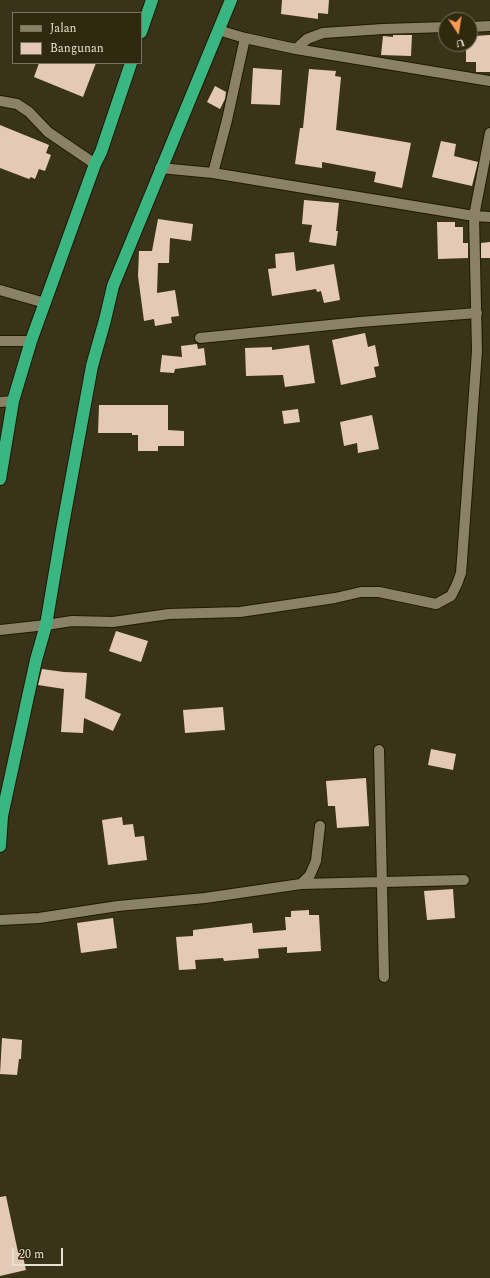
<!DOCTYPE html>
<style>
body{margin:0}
#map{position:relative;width:490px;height:1278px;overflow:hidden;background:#393319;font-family:Spectral,serif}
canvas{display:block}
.legend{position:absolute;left:12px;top:12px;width:130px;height:52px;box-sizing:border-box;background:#2f290f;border:1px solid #78735d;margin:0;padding:5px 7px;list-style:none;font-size:12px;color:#e5e2d2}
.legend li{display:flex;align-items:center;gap:8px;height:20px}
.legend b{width:20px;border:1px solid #78735d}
.north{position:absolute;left:438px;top:12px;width:40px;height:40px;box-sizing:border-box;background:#2f290f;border:1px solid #78735d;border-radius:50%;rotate:168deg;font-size:11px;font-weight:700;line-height:16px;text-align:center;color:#e5e2d2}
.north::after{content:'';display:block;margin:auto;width:14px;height:18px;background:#fd9c55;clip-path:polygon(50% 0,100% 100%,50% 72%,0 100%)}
.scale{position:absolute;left:12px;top:1248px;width:51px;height:18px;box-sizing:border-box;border:2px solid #e5e2d2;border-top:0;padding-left:5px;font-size:12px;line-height:14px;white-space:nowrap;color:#e5e2d2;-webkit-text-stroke:3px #2f290f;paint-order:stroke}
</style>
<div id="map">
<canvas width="490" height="1278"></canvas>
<ul class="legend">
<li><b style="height:5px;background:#898266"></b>Jalan</li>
<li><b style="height:11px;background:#e5c9b7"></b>Bangunan</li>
</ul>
<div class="north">U</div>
<div class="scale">20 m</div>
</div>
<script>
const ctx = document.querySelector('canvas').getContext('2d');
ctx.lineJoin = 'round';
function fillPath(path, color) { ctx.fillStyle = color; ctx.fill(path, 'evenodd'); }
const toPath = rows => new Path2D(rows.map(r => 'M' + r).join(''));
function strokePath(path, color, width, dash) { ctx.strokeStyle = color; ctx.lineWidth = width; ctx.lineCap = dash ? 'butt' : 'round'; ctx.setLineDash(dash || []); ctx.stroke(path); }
const building = toPath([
 [282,0,329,0,328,14,318,13,318,19,281,14],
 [393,35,412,35,411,56,381,55,383,36,393,37],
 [490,35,490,72,476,72,476,62,466,62,466,44,470,44,470,41,475,41,474,36],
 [39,63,96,63,83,97,34,77],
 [253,68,282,70,280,105,251,104],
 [309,69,336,71,335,76,341,77,336,130,411,143,402,188,374,182,376,172,322,162,322,168,295,164,300,128,303,128],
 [215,86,226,92,225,99,220,109,207,102],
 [0,125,49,145,46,153,51,155,45,171,39,169,35,179,31,177,29,179,0,168],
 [441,141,456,144,454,156,478,162,472,186,432,177],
 [304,200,339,203,336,231,338,231,336,246,309,242,312,225,302,224],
 [158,219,193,224,191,241,170,238,169,263,158,263,157,293,175,290,179,316,171,317,172,323,155,326,154,319,144,321,138,276,139,251,152,251],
 [437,222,455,222,455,227,463,227,463,243,468,243,468,258,438,259],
 [490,242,490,258,481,258,481,243],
 [294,252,296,271,334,264,340,300,324,303,321,291,317,292,316,289,272,296,268,269,276,268,275,254],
 [365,333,368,347,375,345,379,366,374,367,376,377,341,385,332,340],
 [197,344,198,349,204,348,206,365,175,369,174,373,160,372,162,355,182,357,181,346],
 [309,345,315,383,285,387,283,375,246,376,245,348,272,347,272,350],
 [99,405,168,405,168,430,184,431,184,446,158,446,158,451,138,451,138,435,132,435,132,433,98,433],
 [298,409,300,422,284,424,282,411],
 [372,415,379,449,358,453,357,443,344,446,340,422],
 [116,631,148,641,141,662,109,651],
 [42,669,64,672,87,673,85,698,121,714,113,731,84,718,83,733,61,732,64,689,38,685],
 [223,707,225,730,185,733,183,710],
 [431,749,456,754,453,770,428,765],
 [366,778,369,826,337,828,335,806,328,806,326,781],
 [122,817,123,825,133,824,135,837,144,836,147,860,108,865,102,820],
 [453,889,455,918,427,920,424,891],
 [309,910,309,915,319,915,321,951,287,953,287,947,258,949,259,958,224,961,223,958,195,960,196,969,179,970,176,937,193,936,193,930,252,923,253,933,286,930,285,917,291,917,291,911],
 [113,918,117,948,81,953,77,923],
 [2,1038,22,1040,21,1059,19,1059,17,1075,0,1074],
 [6,1196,18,1252,22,1252,26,1270,0,1276,0,1197]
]);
const street = toPath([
 [470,27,490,26],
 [218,30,245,38,296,49,490,81],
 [296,49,307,39,323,33,383,29,446,27],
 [0,101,17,104,29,112,48,132,95,164],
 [160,168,213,173,474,216,490,217],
 [213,173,227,120,245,38],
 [0,290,45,303],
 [200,338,360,322,477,313],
 [0,341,31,341],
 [0,402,13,401],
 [0,630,46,625,72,621,113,622,169,614,240,612,335,598,361,592,379,592,436,604,451,596,457,584,461,573,462,560,477,351,474,216,490,133],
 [379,750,384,977],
 [301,884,464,880],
 [0,920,39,918,118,906,205,898,301,884,310,875,316,861,320,826]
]);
const highway = toPath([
 [141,32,152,0],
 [0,479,13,401,31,341,95,164,101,152,131,63],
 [0,846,2,816,36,660,46,625,62,530,92,366,105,320,113,286,231,0]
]);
fillPath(building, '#e5c9b7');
strokePath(street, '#201a02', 12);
strokePath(highway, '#201a02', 14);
strokePath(street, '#898266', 10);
strokePath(highway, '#39b681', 12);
</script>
